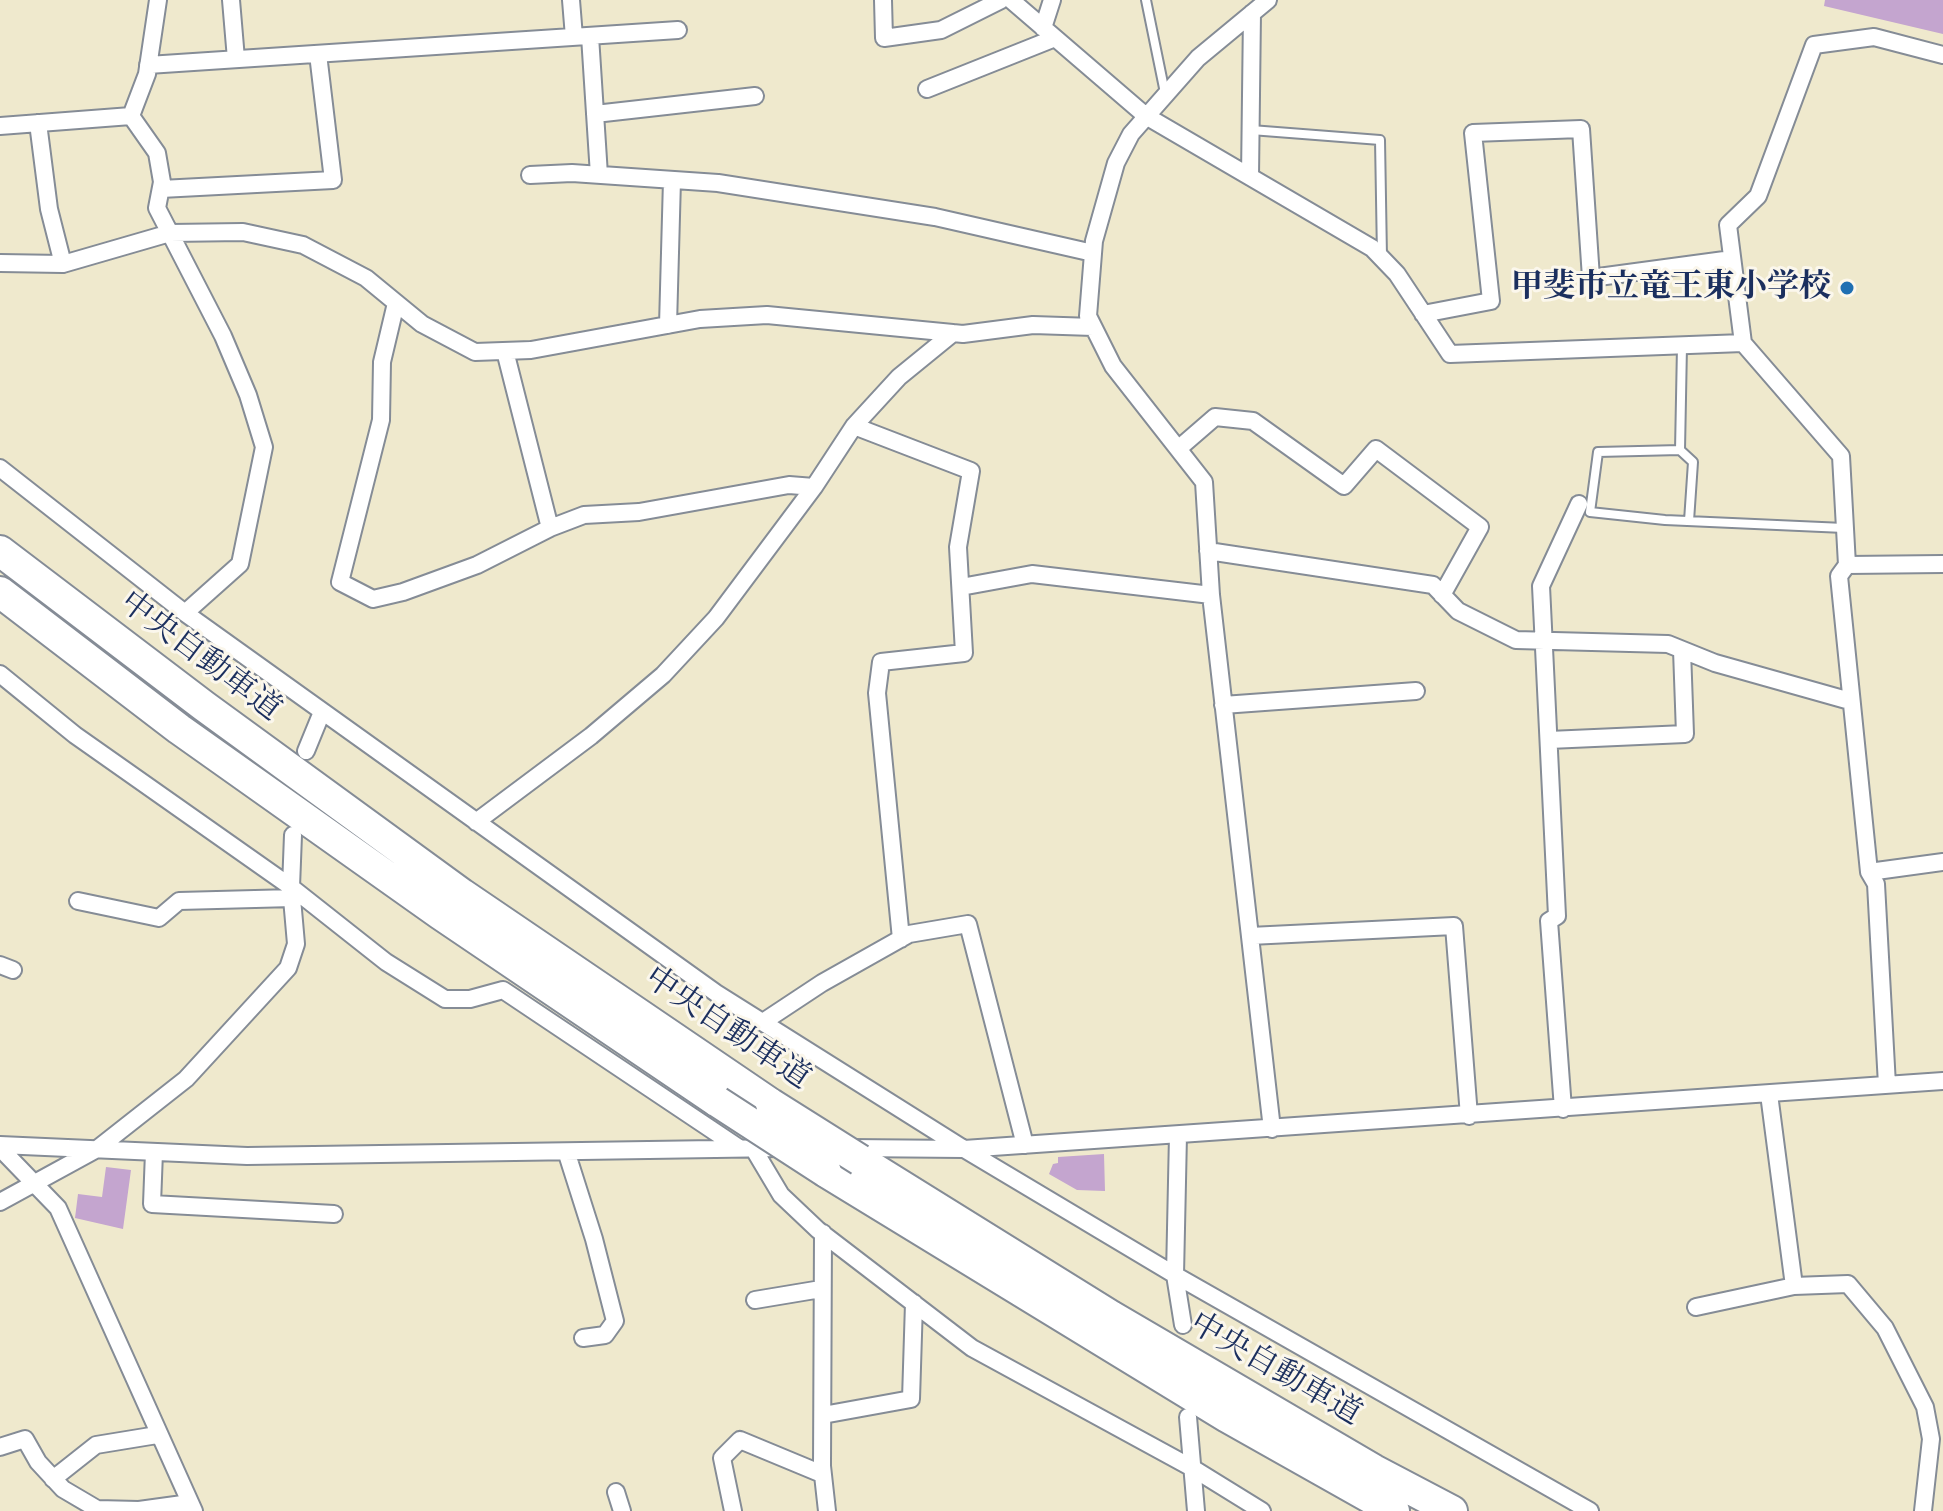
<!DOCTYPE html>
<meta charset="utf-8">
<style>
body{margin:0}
canvas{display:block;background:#efe9cd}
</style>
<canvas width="1943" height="1511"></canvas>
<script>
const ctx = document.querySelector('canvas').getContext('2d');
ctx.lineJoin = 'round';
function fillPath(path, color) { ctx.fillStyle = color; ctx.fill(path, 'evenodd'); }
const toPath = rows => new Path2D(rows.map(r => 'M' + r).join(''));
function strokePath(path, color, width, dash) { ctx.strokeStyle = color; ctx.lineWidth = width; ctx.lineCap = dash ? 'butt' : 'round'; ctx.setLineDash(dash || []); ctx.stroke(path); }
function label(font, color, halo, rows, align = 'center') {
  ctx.font = font + ' "IM FELL Great Primer","Noto Serif JP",serif'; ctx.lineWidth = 6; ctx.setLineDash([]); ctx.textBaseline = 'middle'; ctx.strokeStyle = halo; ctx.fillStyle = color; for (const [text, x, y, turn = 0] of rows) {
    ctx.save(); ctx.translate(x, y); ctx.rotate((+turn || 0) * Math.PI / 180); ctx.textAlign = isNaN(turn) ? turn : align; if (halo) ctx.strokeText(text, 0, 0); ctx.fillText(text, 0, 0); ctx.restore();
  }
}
const building = toPath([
 [1825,0,1943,0,1943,34,1824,6],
 [1104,1154,1105,1191,1077,1190,1049,1174,1053,1164,1058,1163,1058,1157],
 [106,1167,131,1170,123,1229,75,1218,78,1194,102,1197]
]);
const lane = toPath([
 [1146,0,1165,93],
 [1251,130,1380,140,1382,257],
 [1682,346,1680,450,1598,452,1590,512,1665,520,1844,528],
 [1680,450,1693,462,1689,521]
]);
const street = toPath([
 [158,0,147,74,131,116,157,153,162,182,157,208,223,336,248,395,264,447,240,564,185,613],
 [231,0,236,59],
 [571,0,574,37],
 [883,0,884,38,941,30,1001,0],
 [1011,0,1146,116,1372,248,1397,274,1450,354,1743,343],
 [1268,0,1198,58,1131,134,1116,163,1094,241,1088,316,1113,366,1204,482,1211,595,1272,1129],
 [1043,28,1052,0],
 [590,36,599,175],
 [1943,55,1874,37,1814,45,1758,196,1728,225,1743,343,1841,456,1847,565,1943,564],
 [148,65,678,30],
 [927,89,1055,38],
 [595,114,755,96],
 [38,123,49,209,63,264],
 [0,126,131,116],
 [530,175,572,173,718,183,935,217,1093,253],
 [1250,177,1252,13],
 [161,189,333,180,318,54],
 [0,263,63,264,170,233,243,232,303,245,366,278,422,324,475,352,531,350,700,319,767,315,963,334,1033,325,1093,327],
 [396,303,382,362,381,420,340,582,373,599,403,592,477,565,550,528,505,351],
 [1423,314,1491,301,1473,133,1581,129,1591,278,1732,259],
 [668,325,672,180],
 [854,426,971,471,958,547,964,653,881,662,877,693,901,939],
 [1178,449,1215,417,1253,421,1344,486,1376,449,1480,527,1442,595],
 [0,468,185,613,716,993,964,1149,1175,1275,1590,1511],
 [550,528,584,515,639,512,789,485,814,487],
 [1208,551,1433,585,1458,611,1516,640,1668,644,1715,663,1850,701],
 [1847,565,1839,576,1869,872,1876,884,1887,1085],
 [961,587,1032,574,1211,595],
 [0,674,75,735,291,887,386,962,445,999,470,999,503,990,739,1148],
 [1223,705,1416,691],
 [1549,740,1685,734,1682,650],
 [306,751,322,712],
 [476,822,591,736,663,675,716,618,814,487,854,426,899,377,953,333],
 [1869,872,1943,862],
 [78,901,159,918,179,901,293,898],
 [1250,936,1454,926,1469,1116],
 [0,965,13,970],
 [763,1022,822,983,909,934,968,924,1025,1145],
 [1769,1094,1794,1286,1848,1284,1885,1328,1925,1407,1931,1439,1923,1511],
 [1563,1109,1549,921,1557,916,1541,586,1579,504],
 [1178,1135,1175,1275,1183,1325],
 [0,1145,247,1156,782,1148],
 [0,1148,58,1208,194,1511],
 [753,1148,781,1195,818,1230,972,1348,1194,1469,1262,1511],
 [849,1148,964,1149,1943,1081],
 [154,1152,152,1204,334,1214],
 [567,1154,594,1239,615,1321,605,1335,583,1338],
 [0,1202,97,1149,186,1079,288,968,296,944,291,887,293,835],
 [823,1233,822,1466,827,1511],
 [755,1300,821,1289],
 [1696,1307,1794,1286],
 [823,1415,911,1399,914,1303],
 [1188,1417,1196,1511],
 [0,1447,25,1439,38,1462,63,1489,97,1509,139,1510,190,1503],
 [53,1479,96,1445,157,1435],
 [616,1492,622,1511],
 [733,1511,722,1458,740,1440,822,1474]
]);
const highway = toPath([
 [0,551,204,706,462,894,771,1104],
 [0,592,179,729,440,914,718,1102],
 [860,1160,1111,1316,1374,1470,1452,1511],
 [826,1172,1227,1417,1394,1511]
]);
const highwayBridge = toPath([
 [718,1102,826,1172],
 [771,1104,860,1160]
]);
const markers = [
 [1847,288,8,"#1f6fb2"]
];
const poiNames = [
 ["甲斐市立竜王東小学校",1831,288]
];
const streetNames = [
 ["中央自動車道",200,657,37],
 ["中央自動車道",727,1029,34],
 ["中央自動車道",1275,1370,30]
];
fillPath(building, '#c4a5cf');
strokePath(lane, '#858c96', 12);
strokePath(street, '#858c96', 20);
strokePath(highway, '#858c96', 34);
strokePath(lane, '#fff', 8);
strokePath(street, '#fff', 16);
strokePath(highway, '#fff', 30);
strokePath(highwayBridge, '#858c96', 34, []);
strokePath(highwayBridge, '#fff', 30);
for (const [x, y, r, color] of markers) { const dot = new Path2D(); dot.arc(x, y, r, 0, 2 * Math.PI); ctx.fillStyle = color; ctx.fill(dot); strokePath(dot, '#fbf7ec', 3); }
label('bold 32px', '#1b2f5e', '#fbf7ec', poiNames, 'right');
label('32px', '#1b2f5e', '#fbf7ec', streetNames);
</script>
